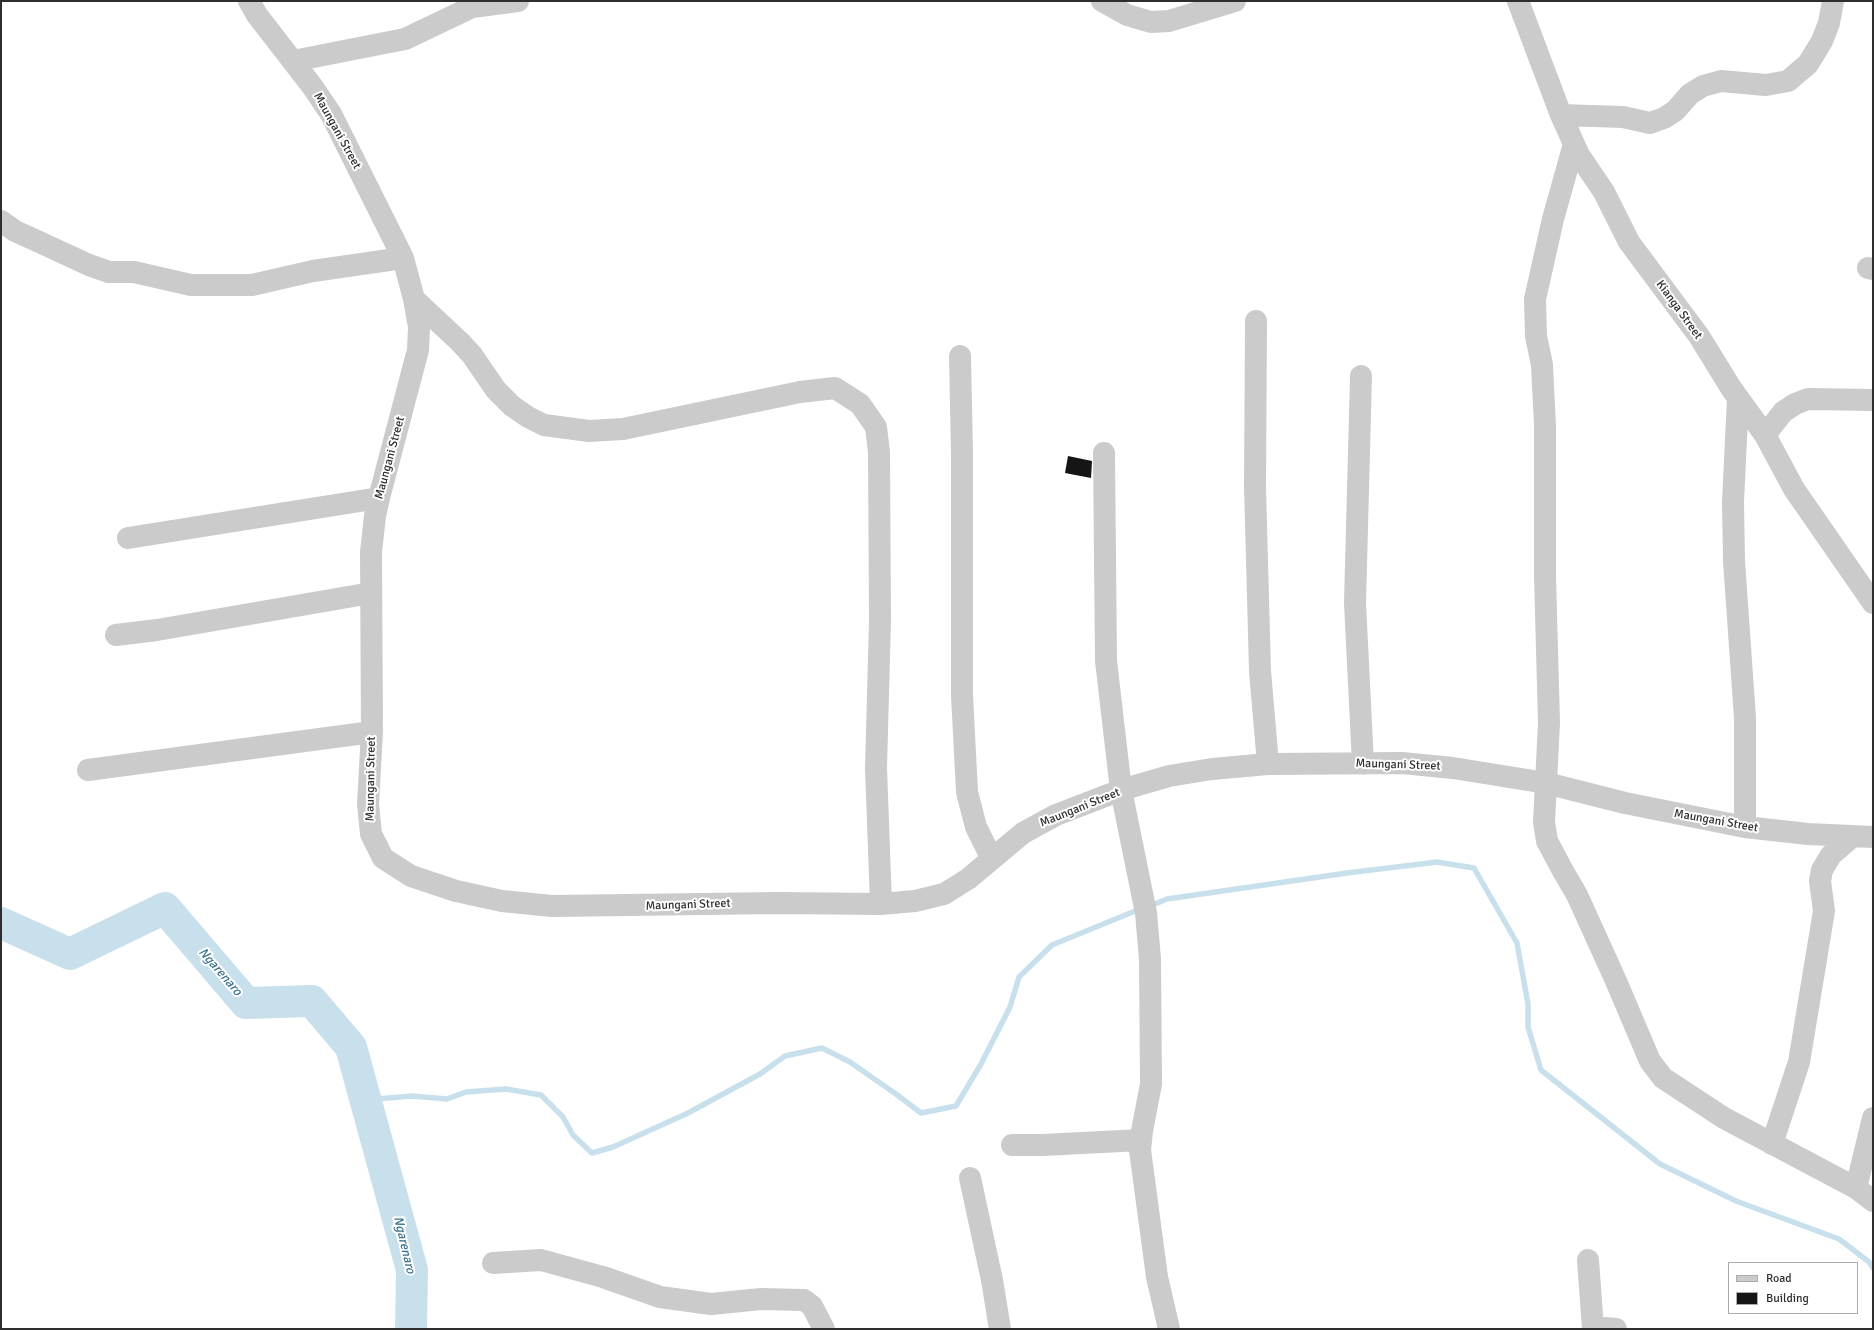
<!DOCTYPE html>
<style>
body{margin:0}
#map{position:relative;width:1874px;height:1330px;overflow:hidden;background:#fff;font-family:Signika,sans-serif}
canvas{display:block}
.frame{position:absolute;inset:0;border:2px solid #2e2e2e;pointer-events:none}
.legend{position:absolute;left:1728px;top:1262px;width:130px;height:52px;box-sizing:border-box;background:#fff;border:1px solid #ababab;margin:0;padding:5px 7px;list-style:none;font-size:12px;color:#2e2e2e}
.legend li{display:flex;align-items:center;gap:8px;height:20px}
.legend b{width:20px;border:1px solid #ababab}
</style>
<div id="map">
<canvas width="1874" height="1330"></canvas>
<div class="frame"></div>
<ul class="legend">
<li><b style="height:5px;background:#cbcbcb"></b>Road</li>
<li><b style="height:11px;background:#151515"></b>Building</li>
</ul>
</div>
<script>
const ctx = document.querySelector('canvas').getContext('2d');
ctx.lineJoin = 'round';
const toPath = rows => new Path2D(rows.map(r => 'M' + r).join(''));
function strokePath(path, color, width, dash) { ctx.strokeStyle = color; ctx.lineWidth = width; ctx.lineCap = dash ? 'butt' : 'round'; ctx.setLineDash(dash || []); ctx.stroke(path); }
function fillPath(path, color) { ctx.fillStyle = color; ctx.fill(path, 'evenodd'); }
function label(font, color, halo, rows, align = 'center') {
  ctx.font = font + ' Signika,sans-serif'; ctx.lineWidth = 4; ctx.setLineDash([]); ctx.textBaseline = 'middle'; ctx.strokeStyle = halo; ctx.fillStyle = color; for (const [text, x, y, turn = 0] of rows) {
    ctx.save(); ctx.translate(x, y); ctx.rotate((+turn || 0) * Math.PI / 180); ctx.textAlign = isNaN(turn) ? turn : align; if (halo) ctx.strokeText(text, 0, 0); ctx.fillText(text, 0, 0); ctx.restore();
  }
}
const stream = toPath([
 [1150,906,1167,899,1347,873,1437,862,1474,868,1517,943,1528,1004,1528,1027,1541,1070,1660,1164,1736,1201,1839,1239,1869,1262,1873,1268],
 [365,1100,412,1096,447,1099,466,1092,506,1089,541,1095,563,1117,573,1135,592,1153,613,1147,688,1113,760,1074,785,1056,822,1048,850,1062,896,1094,921,1113,956,1106,981,1064,1010,1007,1019,977,1052,945,1140,909]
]);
const river = toPath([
 [1,923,70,954,165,908,246,1003,312,1001,351,1047,412,1270,411,1329]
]);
const building = toPath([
 [1068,456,1092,461,1091,478,1065,473]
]);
const street = toPath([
 [249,1,257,15,312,86,331,114,403,258,414,299,419,327,418,350,379,498,375,516,371,552,372,732,368,804,371,834,383,858,411,876,456,891,502,901,552,906,777,903,881,904,915,901,944,894,968,879,1023,833,1056,815,1121,790,1169,776,1212,769,1268,764,1402,763,1453,768,1546,783,1625,803,1745,827,1808,834,1873,837],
 [1102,1,1127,15,1151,22,1169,21,1235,1],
 [1518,1,1561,115,1574,144,1579,155,1604,192,1629,242,1699,336,1731,388,1765,435,1794,489,1873,603],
 [293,61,405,39,472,7,518,1],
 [1561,115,1623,117,1650,123,1664,118,1675,111,1690,94,1703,86,1721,81,1766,85,1788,81,1808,64,1822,41,1829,23,1833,1],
 [1574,144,1553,219,1535,299,1536,336,1542,365,1545,426,1545,576,1549,723,1544,822,1547,841,1563,871,1577,895,1616,981,1650,1061,1663,1078,1724,1118,1856,1188,1873,1201],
 [1,221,15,231,35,240,89,265,109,272,134,272,191,285,252,285,313,271,403,258],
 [1868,268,1873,269],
 [414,299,460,342,472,355,496,390,512,406,528,417,544,425,589,431,623,429,800,392,835,388,860,404,876,427,879,452,880,620,876,768,881,904],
 [1256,321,1255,487,1260,671,1268,764],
 [960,356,962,454,962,695,967,792,976,827,992,859],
 [1361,376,1355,603,1363,764],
 [1738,398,1733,502,1734,561,1745,718,1745,827],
 [1765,435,1783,412,1795,404,1808,399,1873,400],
 [1104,453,1106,661,1121,790,1146,913,1150,959,1151,1084,1142,1131,1140,1150,1157,1277,1169,1329],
 [128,538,379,498],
 [116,635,157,630,371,593],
 [88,770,372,732],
 [1772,1144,1799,1062,1824,911,1820,881,1822,870,1831,855,1852,837],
 [1012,1145,1043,1145,1141,1140],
 [970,1178,992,1280,1000,1329],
 [1856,1188,1873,1118],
 [1588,1260,1593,1329],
 [493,1263,541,1260,603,1277,660,1297,711,1304,761,1299,804,1300,812,1306,824,1329],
 [1593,1327,1616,1329]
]);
const streetNames = [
 ["Maungani Street",337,131,61],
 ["Kianga Street",1679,310,54],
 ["Maungani Street",390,458,-75],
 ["Maungani Street",1398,765,2],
 ["Maungani Street",371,779,-89],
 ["Maungani Street",1080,808,-22],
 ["Maungani Street",1716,821,10],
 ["Maungani Street",688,905,-2]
];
const waterNames = [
 ["Ngarenaro",220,972,49],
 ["Ngarenaro",404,1245,77]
];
strokePath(stream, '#c8e0ec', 5.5);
strokePath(river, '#c8e0ec', 32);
fillPath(building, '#151515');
strokePath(street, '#cbcbcb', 22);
label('12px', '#2e2e2e', '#fff', streetNames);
label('italic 13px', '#3d7490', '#fff', waterNames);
</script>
